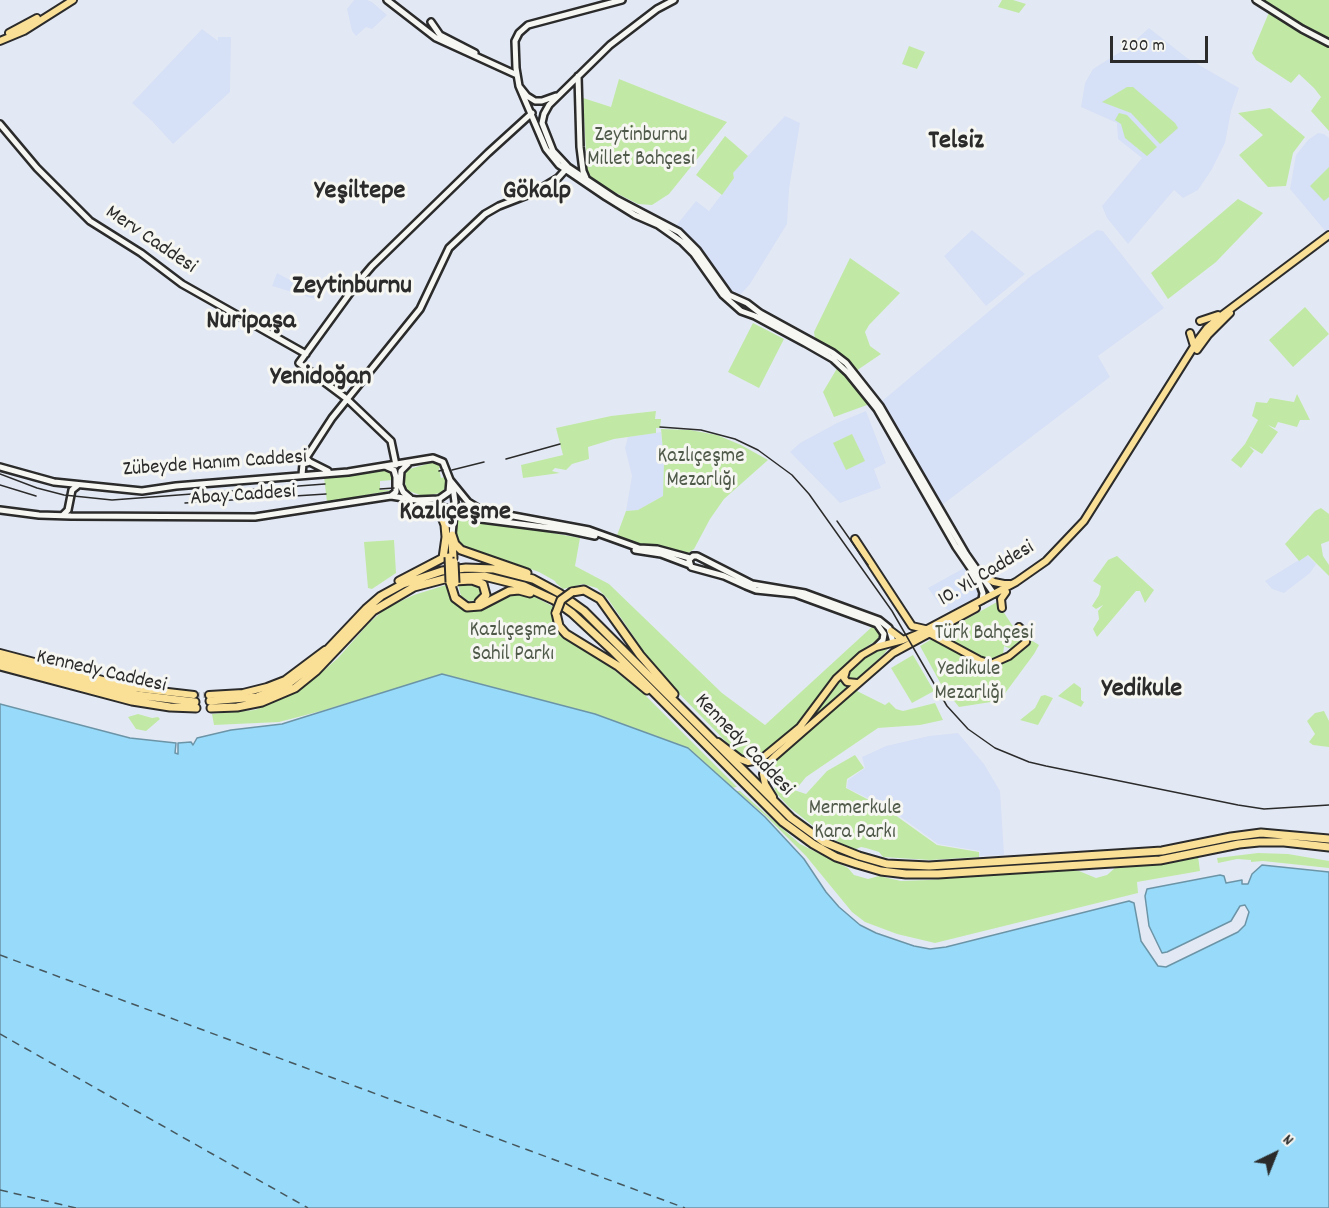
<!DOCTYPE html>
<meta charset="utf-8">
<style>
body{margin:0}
#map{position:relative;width:1329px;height:1208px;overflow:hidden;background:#e3e9f4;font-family:Dekko,sans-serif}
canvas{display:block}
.north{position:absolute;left:1245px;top:1124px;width:60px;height:60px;-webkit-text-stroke:4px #f6f6f2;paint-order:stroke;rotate:43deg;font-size:16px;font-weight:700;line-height:24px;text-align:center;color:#2b2b2b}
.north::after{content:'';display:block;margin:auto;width:21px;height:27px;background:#2b2b2b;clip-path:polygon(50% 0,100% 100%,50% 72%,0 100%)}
.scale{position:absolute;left:1110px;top:36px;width:98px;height:27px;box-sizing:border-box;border:3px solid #2b2b2b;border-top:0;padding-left:8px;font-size:18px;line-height:21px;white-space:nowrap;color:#2b2b2b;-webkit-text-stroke:4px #f6f6f2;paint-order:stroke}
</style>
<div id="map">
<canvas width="1329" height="1208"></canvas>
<div class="north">N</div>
<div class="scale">200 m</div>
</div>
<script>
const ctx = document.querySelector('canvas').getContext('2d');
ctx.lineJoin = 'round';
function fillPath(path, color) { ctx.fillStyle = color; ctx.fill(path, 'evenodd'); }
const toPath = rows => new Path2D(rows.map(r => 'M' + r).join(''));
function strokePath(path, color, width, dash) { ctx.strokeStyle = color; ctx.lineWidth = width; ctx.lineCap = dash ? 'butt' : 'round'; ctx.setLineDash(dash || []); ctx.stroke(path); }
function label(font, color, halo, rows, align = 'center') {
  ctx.font = font + ' Dekko,sans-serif'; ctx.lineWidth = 6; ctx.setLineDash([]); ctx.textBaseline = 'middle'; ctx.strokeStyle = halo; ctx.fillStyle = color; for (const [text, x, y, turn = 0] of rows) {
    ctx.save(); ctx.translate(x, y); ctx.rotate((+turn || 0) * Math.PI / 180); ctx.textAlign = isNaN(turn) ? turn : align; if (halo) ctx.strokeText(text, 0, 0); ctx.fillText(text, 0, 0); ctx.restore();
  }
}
const built = toPath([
 [354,0,367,0,372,2,387,15,372,29,366,27,356,36,352,31,347,9],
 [1149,28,1187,58,1239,88,1231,111,1225,143,1212,169,1198,190,1183,198,1174,190,1128,244,1107,218,1102,206,1142,158,1118,139,1117,123,1081,107,1085,83,1093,69,1128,47],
 [202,29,218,41,218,37,231,37,230,92,173,144,152,121,132,103],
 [785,116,800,123,789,189,787,224,750,284,741,294,731,293,694,244,675,227,696,201,709,211,734,178,732,173],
 [1318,133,1324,134,1329,138,1329,229,1326,232,1290,189,1296,155,1308,140],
 [972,230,1025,274,986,306,944,256],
 [1097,230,1103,231,1164,308,1098,356,1110,377,942,505,881,402,1031,276],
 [277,273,316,294,315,299,272,286],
 [866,411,886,463,874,469,881,488,840,503,790,452,800,443,837,423],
 [661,432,664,462,663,496,638,510,626,511,632,476,625,448,628,437],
 [1307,555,1316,564,1310,573,1284,593,1272,589,1265,581],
 [966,567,980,587,980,594,978,597,951,612,940,605,928,588],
 [958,733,984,764,1000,791,1004,855,979,856,980,851,938,844,890,809,847,788,848,780,865,768,862,757,886,746,929,736]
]);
const green = toPath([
 [1002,0,1013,0,1026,4,1019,13,998,7],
 [1261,0,1329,0,1329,41,1301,26],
 [1270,10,1308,35,1329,45,1329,131,1311,111,1321,97,1314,88,1299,74,1291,83,1256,60,1252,53],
 [909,46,925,52,917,69,902,64],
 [619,79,727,122,669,194,652,205,638,204,598,184,593,180,587,170,583,98,611,107],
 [1127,87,1133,87,1175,123,1178,128,1160,144,1131,113,1102,102],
 [1270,108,1305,137,1293,153,1286,186,1268,187,1239,155,1263,135,1238,113],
 [1119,113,1127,115,1157,147,1147,156,1125,138,1121,124,1115,120],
 [725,136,748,156,733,173,734,178,722,195,696,175],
 [1329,167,1329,197,1324,201,1310,186],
 [1238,199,1263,213,1216,262,1168,299,1151,273],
 [850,258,900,293,869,325,865,332,870,346,881,354,856,371,834,350,815,339,814,332],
 [1305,307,1329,334,1293,367,1269,340],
 [753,323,784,339,759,388,728,372],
 [839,365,868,402,867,405,834,417,823,392],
 [1297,394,1310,420,1300,420,1297,427,1278,422,1275,428,1268,425,1278,432,1262,454,1249,446,1254,451,1241,468,1231,460,1245,444,1258,420,1252,416,1256,402,1267,403,1270,398,1294,402],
 [656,411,655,419,661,419,660,428,656,428,656,433,614,439,588,447,589,459,572,464,566,470,555,468,552,471,560,473,523,478,521,465,563,455,556,428,611,416],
 [661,429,690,430,717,435,741,445,768,460,724,499,710,519,694,549,685,555,669,549,638,545,616,538,626,511,638,510,663,496,664,462],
 [852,434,865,461,846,470,833,443],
 [434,462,437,462,442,468,439,468,441,478,445,477,447,485,441,493,423,496,406,490,404,473,406,470],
 [381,470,391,471,393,480,380,481,380,490,394,490,327,502,324,477],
 [1321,508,1329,514,1329,541,1321,544,1323,556,1329,565,1329,576,1308,555,1299,561,1285,544,1315,511],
 [458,516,580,538,575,566,609,584,722,693,765,725,874,625,880,634,877,640,866,647,832,678,799,724,759,757,747,758,739,755,658,672,608,599,597,588,583,584,563,589,556,583,555,581,539,572,506,560,464,549,458,543,456,537],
 [394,540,396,573,372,589,368,588,364,542],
 [1117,556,1154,590,1145,603,1140,591,1136,591,1097,637,1093,629,1099,619,1098,611,1103,605,1096,609,1092,606,1099,595,1101,586,1093,581,1108,560],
 [449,584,467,609,478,611,518,592,531,595,554,607,552,612,553,621,560,633,595,655,643,693,737,787,731,788,697,756,675,743,595,714,443,674,321,711,279,722,214,725,212,714,255,710,291,695,314,679,338,658,369,623,386,608,414,595],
 [458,584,476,584,482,586,484,594,478,600,469,601,461,596],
 [997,602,1012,625,1024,638,1013,650,1004,646,1003,656,989,662,938,635],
 [932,639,973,661,992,667,1016,656,1031,640,1039,645,1034,654,1003,696,991,702,959,707,942,686,920,646],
 [891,645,884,654,856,680,850,681,846,676,848,672,870,652],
 [913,655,934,691,912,703,891,668],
 [840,679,850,687,773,756,772,754,807,723,833,685],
 [1074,683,1081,688,1081,700,1084,702,1081,707,1058,696],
 [855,690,885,705,889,702,896,709,903,711,935,703,943,720,920,725,878,728,806,777,797,788,771,779,774,763,781,754],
 [1045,695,1053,698,1038,725,1020,720,1035,708,1041,696],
 [1324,711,1329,721,1329,747,1313,745,1309,742,1315,734,1307,721,1315,713],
 [138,714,152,718,158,717,160,719,146,731,136,729,128,717],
 [855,755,864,768,847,779,846,788,888,810,937,845,979,852,979,857,930,860,883,857,879,852,866,848,861,847,856,849,844,845,821,832,789,807,776,793,773,783,806,794,827,771],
 [736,791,740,791,800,844,848,868,854,875,868,879,879,876,901,881,929,880,1039,871,1079,871,1096,878,1107,875,1115,868,1161,864,1198,856,1200,871,1137,882,1138,893,935,943,897,934,865,922,852,912,806,856,766,816],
 [1258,853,1288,854,1329,861,1329,868,1263,861,1251,862,1251,860,1237,859,1218,863,1217,858]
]);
const water = toPath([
 [442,674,595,714,688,748,765,817,804,859,826,892,839,907,860,925,876,933,914,946,930,949,946,947,1129,901,1134,903,1141,941,1158,966,1166,967,1238,932,1245,925,1249,912,1245,905,1240,906,1231,921,1167,952,1162,953,1149,926,1145,896,1147,889,1220,875,1224,876,1226,883,1242,880,1242,884,1248,884,1252,874,1262,865,1329,872,1329,1208,0,1208,0,704,130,738,176,743,175,753,178,754,178,743,191,742,193,745,197,738,231,730,282,724,442,674]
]);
const ferry = toPath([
 [0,955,685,1208],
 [0,1034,308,1208],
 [0,1190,76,1208]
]);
const primaryTunnel = toPath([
 [194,695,209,695]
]);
const secondary = toPath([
 [387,0,436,38,517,75],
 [674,0,657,9,610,45,549,105,544,114,542,123,553,151,568,167,616,199,679,232,697,250,729,295,747,303,760,313,833,353,846,363,880,406,966,554,994,594],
 [1256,0,1302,29,1329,43],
 [431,22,440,35,475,53],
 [578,76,580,147,583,171,586,178],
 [519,86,546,149,559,165,606,197,635,215,658,225,682,242,694,254,723,295,741,311,755,316,805,343,833,359,848,373,877,409,956,547,978,579,983,593,982,600],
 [556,96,542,101,535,101,527,96,519,86,516,68,515,41,519,33,528,25,622,0],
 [0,124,37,168,90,221,141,253,182,284,306,354],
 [396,465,391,441,347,399,299,363,355,286,372,266,488,153,532,113],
 [0,467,54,482,142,491,176,486,348,472,433,458,443,462,450,480,449,492,439,499,416,500],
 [387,467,394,470,396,477,396,492,391,496],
 [328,471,310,462,306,458,332,418,420,309,449,248,485,214,499,206,535,192,558,178,567,168],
 [302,475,303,464,310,462],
 [450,480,468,502,481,510,589,530,639,548,657,549,690,558],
 [400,484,401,471,408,464],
 [400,485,403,492,410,498],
 [0,510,39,515,71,516,255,517,391,496,416,500,442,507],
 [63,515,68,510,72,490,77,486],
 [454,517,459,509,464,507,482,515,508,520],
 [481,519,567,530,595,536],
 [452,535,455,502,453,487],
 [635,550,661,554,690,565],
 [877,646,883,640,884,634,877,624,795,594,756,590,746,586,724,576,691,567,689,560,693,556,697,556,752,584,805,593,879,620,889,628,893,642]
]);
const primary = toPath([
 [9,33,37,18],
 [0,41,24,31,73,0],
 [1200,321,1218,315],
 [1190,333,1194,346],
 [1197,350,1208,335,1230,313],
 [855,539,912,626,925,629],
 [981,575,994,582,1004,584,1010,584],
 [1002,608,1001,599,1006,592],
 [891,631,903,640],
 [929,633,979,660,991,664,1009,656,1026,642,1027,635,1019,627],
 [0,653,133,688,194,695],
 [846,671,844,678,847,682,857,683],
 [209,695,243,693,267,687,285,680,325,650],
 [718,742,740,759,748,762,760,760,800,727,836,679,862,655,876,647,903,640,920,633,1016,582,1046,561,1084,521,1198,340,1207,328,1221,316,1329,235],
 [773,797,765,784,763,774,766,765,775,756,893,653,976,608]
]);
const trunk = toPath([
 [452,535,455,544,461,550,527,573],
 [452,541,453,558],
 [399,581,443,558,446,537,445,525,442,517,435,509],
 [454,581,472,580,483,584,486,595,479,602],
 [450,582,455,598,467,607,480,606,509,591,519,590,530,593],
 [572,592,584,590,600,599,640,655,674,694],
 [556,613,559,626,566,634,618,666,647,690],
 [0,659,137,695,195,702],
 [0,666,132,701,170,707,196,708],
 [210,701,257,697,288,684,313,665,366,609,381,596,403,584,442,571,466,568,494,569,533,579,559,593,584,611,791,818,824,842,859,856,887,864,929,866,1162,851,1231,837,1261,833,1329,839],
 [211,708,237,707,262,702,295,688,316,671,373,611,414,587,452,577,484,576,524,586,554,600,572,613,613,651,783,822,813,844,836,857,857,864,881,871,906,874,938,874,1160,860,1239,844,1259,842,1284,842,1329,847]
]);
const rail = toPath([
 [660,427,701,430,735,439,758,450,792,475,809,494,892,611,947,706,968,729,995,748,1029,762,1046,766,1238,805,1264,809,1329,805],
 [506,459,560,444],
 [452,470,484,462],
 [439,471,443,470],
 [0,474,37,488,64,495,112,500,325,484],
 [0,485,36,496],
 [380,489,394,488],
 [185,503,326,494],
 [837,521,868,565]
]);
const secondaryBridge = toPath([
 [442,507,481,519]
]);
const trunkBridge = toPath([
 [449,557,450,582],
 [454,562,455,583],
 [556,613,561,600,572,592]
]);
const parkNames = [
 ["Zeytinburnu",641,137],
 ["Millet Bahçesi",641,161],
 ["Kazlıçeşme",701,458],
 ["Mezarlığı",701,482],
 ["Kazlıçeşme",513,632],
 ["Sahil Parkı",513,656],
 ["Türk Bahçesi",984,635],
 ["Yedikule",969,671],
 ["Mezarlığı",969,695],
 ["Mermerkule",855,810],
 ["Kara Parkı",855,834]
];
const streetNames = [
 ["Merv Caddesi",150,241,34],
 ["Zübeyde Hanım Caddesi",215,465,-4],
 ["Abay Caddesi",243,497,-4],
 ["10. Yıl Caddesi",987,575,-31],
 ["Kennedy Caddesi",101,673,13],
 ["Kennedy Caddesi",743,746,46]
];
const districtNames = [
 ["Telsiz",956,143],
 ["Yeşiltepe",360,193],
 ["Gökalp",537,193],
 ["Zeytinburnu",352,288],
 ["Nuripaşa",251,323],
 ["Yenidoğan",321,379],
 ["Kazlıçeşme",455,514],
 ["Yedikule",1142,691]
];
fillPath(built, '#d6e0f6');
fillPath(green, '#c1e9a5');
fillPath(water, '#97daf9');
strokePath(water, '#6c94a7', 1.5);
strokePath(ferry, '#46575e', 1.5, [8, 6]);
strokePath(primaryTunnel, '#bec3cc', 6, [6, 3]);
strokePath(secondary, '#2b2b2b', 10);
strokePath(primary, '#2b2b2b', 10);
strokePath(trunk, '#2b2b2b', 11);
strokePath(secondary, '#f6f6f2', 5);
strokePath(primary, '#fadf96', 6);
strokePath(trunk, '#fadf96', 7);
strokePath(rail, '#2b2b2b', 1.5);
strokePath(secondaryBridge, '#2b2b2b', 10, []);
strokePath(trunkBridge, '#2b2b2b', 11, []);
strokePath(secondaryBridge, '#f6f6f2', 5);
strokePath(trunkBridge, '#fadf96', 7);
label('21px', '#505a4a', '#f6f6f2', parkNames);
label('21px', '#2b2b2b', '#f6f6f2', streetNames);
label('bold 27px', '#2b2b2b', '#f6f6f2', districtNames);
</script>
